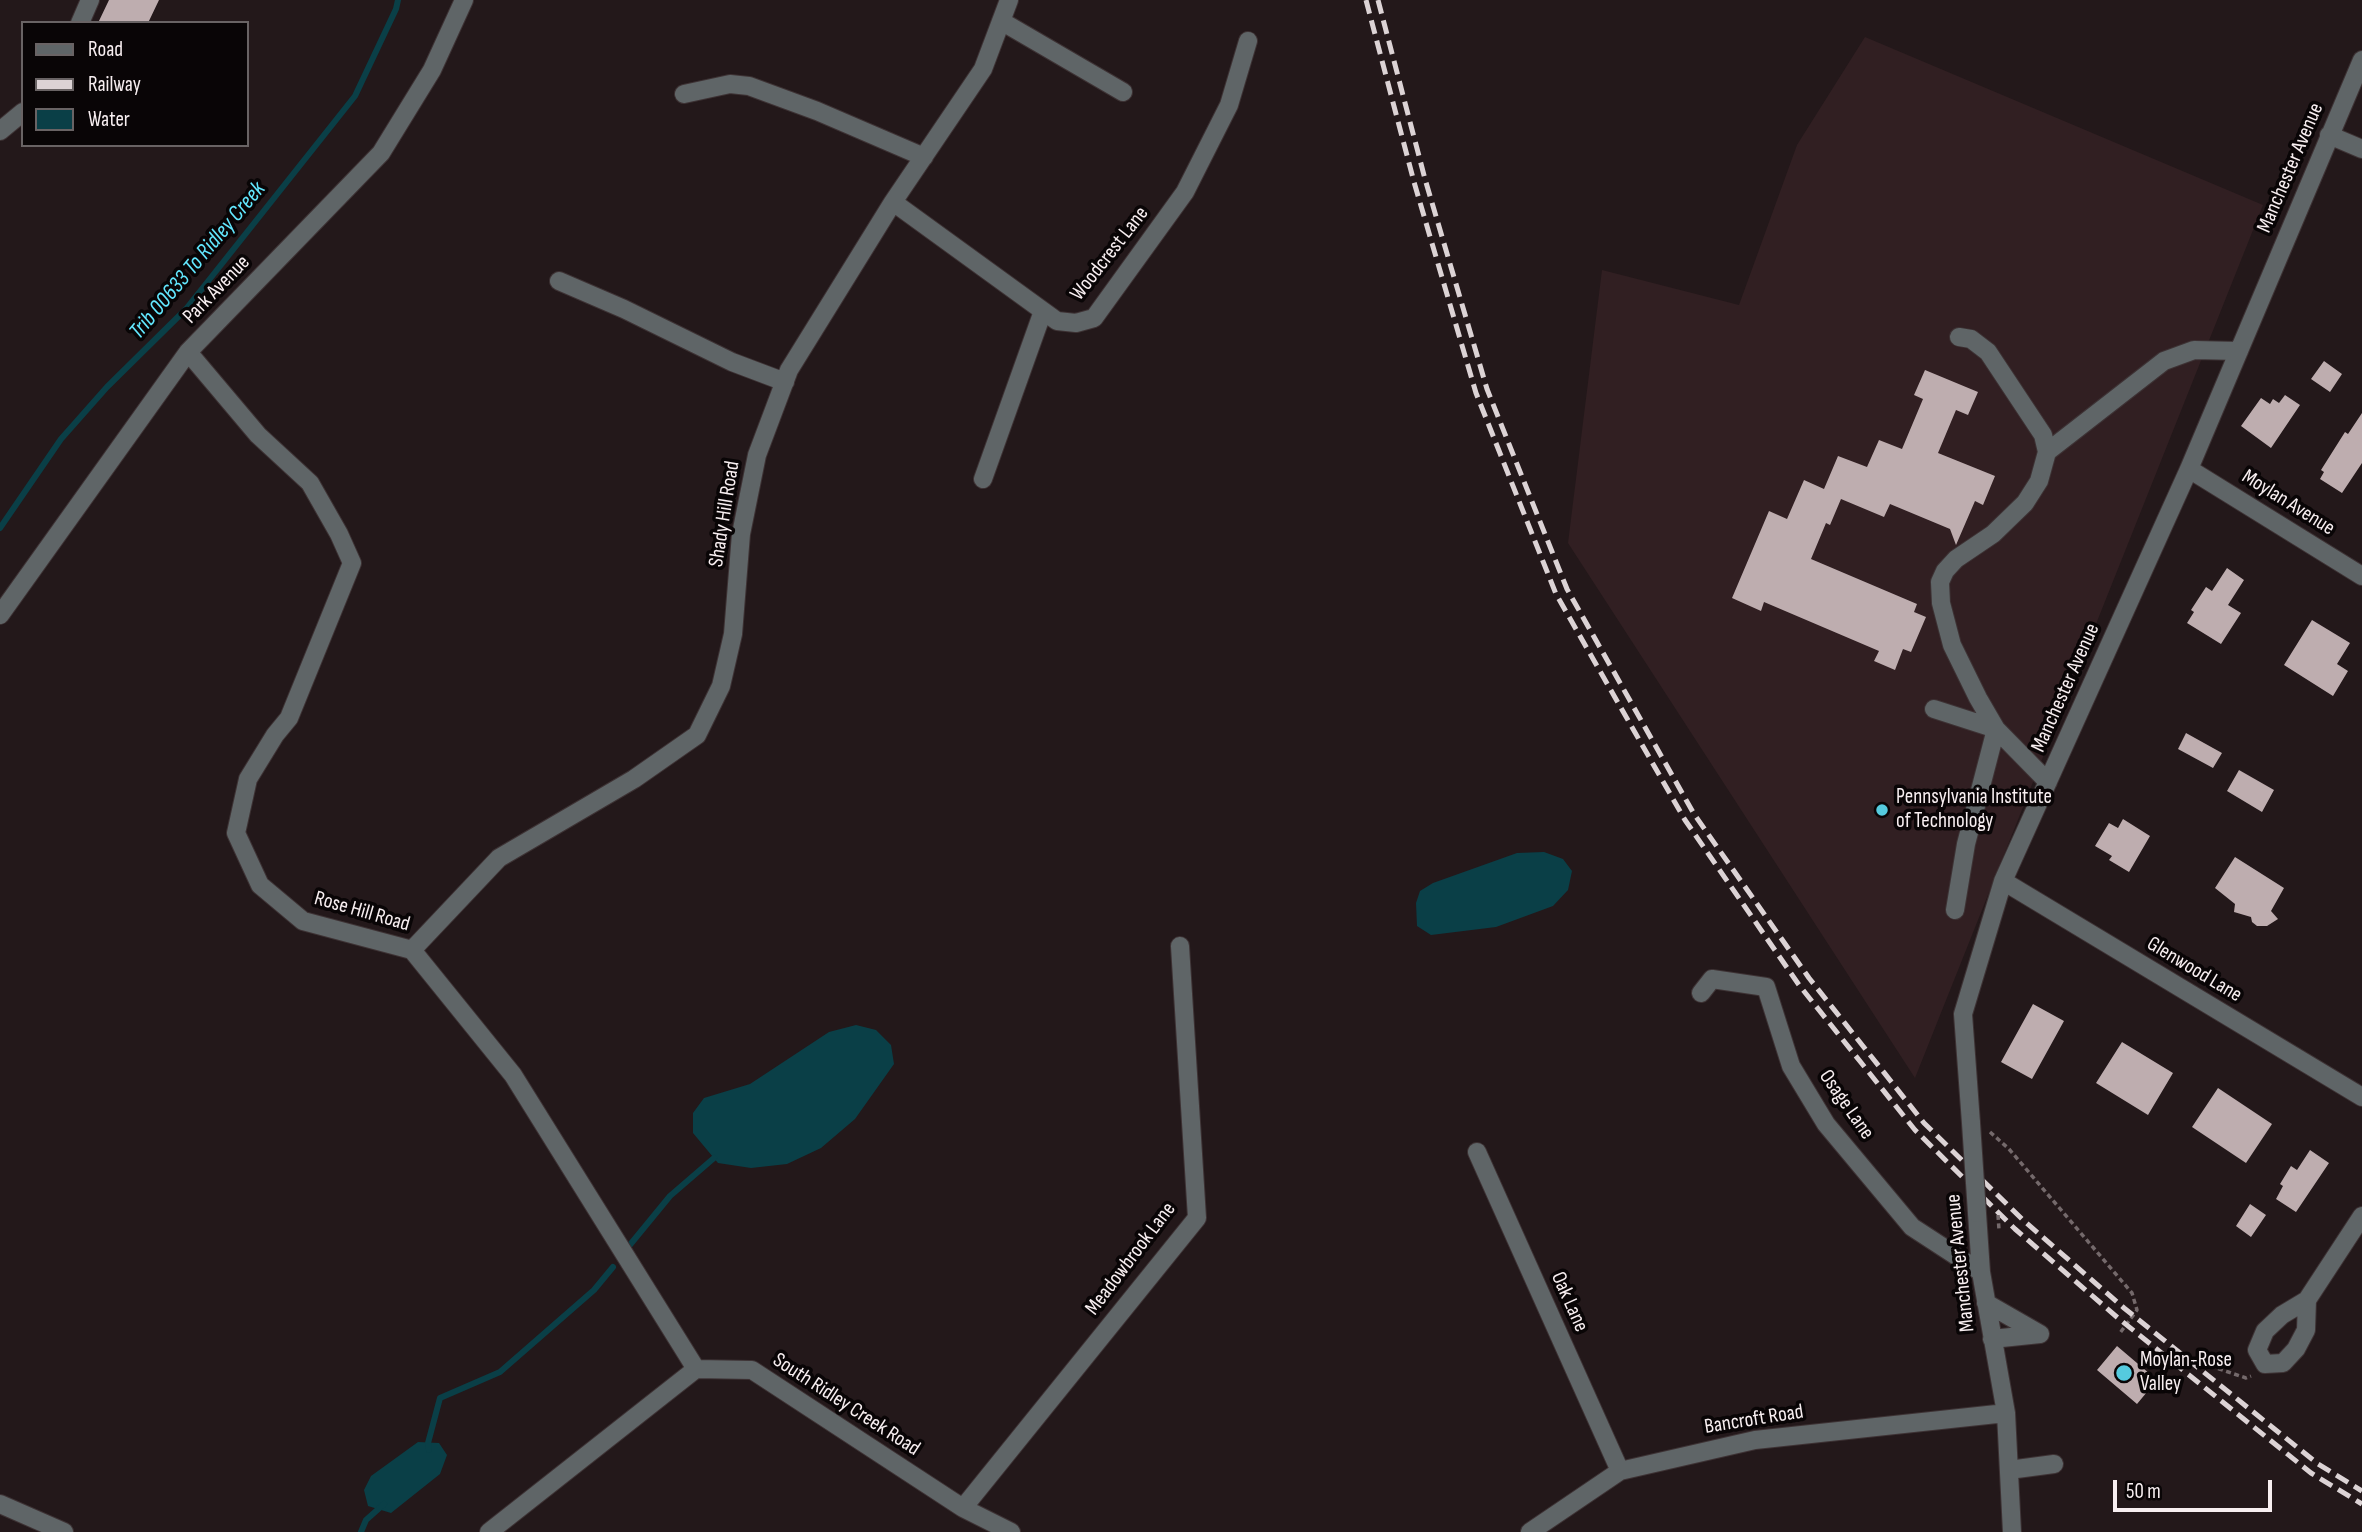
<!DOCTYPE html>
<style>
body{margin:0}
#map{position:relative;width:2362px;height:1532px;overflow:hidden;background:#23181a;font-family:"Sofia Sans Condensed",sans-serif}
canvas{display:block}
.legend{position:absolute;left:21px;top:21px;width:228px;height:126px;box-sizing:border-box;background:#090506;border:2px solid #696364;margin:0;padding:9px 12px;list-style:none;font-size:21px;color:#f8eff1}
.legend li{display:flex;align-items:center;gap:14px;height:35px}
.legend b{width:35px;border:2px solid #696364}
.scale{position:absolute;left:2113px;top:1480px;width:159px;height:32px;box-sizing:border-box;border:4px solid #f8eff1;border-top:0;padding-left:9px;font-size:21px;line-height:24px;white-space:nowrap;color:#f8eff1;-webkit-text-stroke:5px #090506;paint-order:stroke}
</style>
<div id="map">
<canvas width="2362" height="1532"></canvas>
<ul class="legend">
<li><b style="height:9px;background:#5f6567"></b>Road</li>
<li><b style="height:9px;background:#dcd3d5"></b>Railway</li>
<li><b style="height:19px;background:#0a3f47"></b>Water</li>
</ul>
<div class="scale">50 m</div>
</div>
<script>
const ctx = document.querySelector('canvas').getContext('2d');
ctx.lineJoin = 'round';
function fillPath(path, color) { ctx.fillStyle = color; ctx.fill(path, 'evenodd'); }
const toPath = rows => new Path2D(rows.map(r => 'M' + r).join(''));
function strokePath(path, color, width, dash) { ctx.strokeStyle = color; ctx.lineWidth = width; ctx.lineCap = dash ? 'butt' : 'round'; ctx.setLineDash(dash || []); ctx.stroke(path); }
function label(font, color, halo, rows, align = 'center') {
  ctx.font = font + ' "Sofia Sans Condensed",sans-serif'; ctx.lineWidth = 7; ctx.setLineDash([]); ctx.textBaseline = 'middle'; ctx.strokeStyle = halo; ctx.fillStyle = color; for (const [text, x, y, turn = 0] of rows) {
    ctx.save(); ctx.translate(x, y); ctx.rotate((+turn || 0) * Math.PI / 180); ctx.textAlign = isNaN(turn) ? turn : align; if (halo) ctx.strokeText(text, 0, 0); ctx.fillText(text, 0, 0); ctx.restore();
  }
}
const built = toPath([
 [1865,37,2263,205,1915,1078,1568,543,1602,270,1739,305,1797,145]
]);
const water = toPath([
 [1544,852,1563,859,1572,871,1568,890,1553,906,1496,927,1431,935,1417,926,1416,903,1420,891,1433,883,1517,853],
 [856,1025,876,1030,891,1045,894,1064,855,1119,821,1148,787,1164,751,1168,718,1163,693,1133,693,1113,704,1098,750,1084,829,1032],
 [418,1442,439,1443,447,1455,440,1474,391,1513,368,1506,364,1490,371,1476]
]);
const stream = toPath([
 [0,528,61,439,107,387,186,309,355,96,396,9,398,0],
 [629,1246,670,1196,714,1158],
 [429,1450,428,1443,440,1398,500,1372,594,1290,613,1267],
 [361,1532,366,1520,384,1504]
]);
const building = toPath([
 [109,0,159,0,148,23,98,23],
 [2324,361,2342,374,2330,392,2311,379],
 [1925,370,1978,392,1968,415,1956,410,1938,453,1995,476,1983,505,1975,501,1956,545,1950,529,1890,504,1884,517,1841,499,1830,525,1826,523,1811,559,1917,604,1914,612,1926,617,1911,652,1903,649,1895,670,1874,661,1879,651,1764,602,1761,611,1732,598,1769,511,1787,519,1804,480,1824,489,1838,456,1867,467,1879,440,1902,449,1923,399,1914,395],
 [2285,395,2300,405,2271,448,2241,426,2261,398,2270,404,2273,399,2279,403],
 [2362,413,2362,463,2342,493,2320,479,2324,472,2321,470,2345,432,2348,434],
 [2227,568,2244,580,2228,605,2241,613,2221,644,2187,623,2194,612,2191,610,2206,587,2212,591],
 [2312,620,2350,643,2337,664,2348,671,2333,696,2284,665],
 [2186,733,2222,753,2213,768,2178,749],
 [2239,770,2274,790,2262,812,2227,791],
 [2123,819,2150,836,2129,872,2109,860,2112,856,2095,846,2109,823,2118,828],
 [2235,857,2284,888,2271,911,2278,919,2267,926,2257,926,2252,922,2251,917,2234,912,2235,904,2215,888],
 [2033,1004,2064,1021,2032,1079,2001,1062],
 [2122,1042,2173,1073,2148,1115,2096,1083],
 [2218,1088,2272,1124,2246,1163,2192,1127],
 [2310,1150,2329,1163,2296,1212,2276,1199,2283,1186,2280,1184,2291,1166,2297,1170],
 [2250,1204,2266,1215,2251,1237,2236,1226],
 [2117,1346,2157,1380,2137,1404,2097,1370]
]);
const path = toPath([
 [1990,1132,2009,1149,2132,1293,2137,1310,2120,1333],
 [2202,1363,2246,1378,2251,1376]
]);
const minor = toPath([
 [1001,21,1123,92],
 [80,23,90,0],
 [684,94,730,84,749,86,817,111,924,157],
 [0,131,23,112],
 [2329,135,2362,149],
 [893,202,1057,321,1076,323,1094,318,1185,192,1229,105,1248,41],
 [559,281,624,309,732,362,785,382],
 [1959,337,1971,339,1988,352,2043,435,2047,452,2039,481,2025,503,1993,534,1956,559,1945,571,1940,582,1941,603,1952,645,1978,698,1996,729,2048,782],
 [188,352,258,435,310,483,339,534,352,563,289,718,275,735,248,779,236,833,260,885,303,921,412,950,513,1075,696,1369],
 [2047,452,2164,361,2194,350,2239,351],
 [2189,469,2362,576],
 [983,479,1043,311],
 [0,615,188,352,381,153,432,70,464,0],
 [1934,709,1996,729,1966,844,1955,910],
 [2003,881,2362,1097],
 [412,950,499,858,634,779,697,735,721,686,733,634,741,534,757,455,789,370,893,202,983,69,1009,0],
 [1701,993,1712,979,1766,987,1791,1066,1826,1124,1912,1227,1981,1272],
 [1971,1123,1963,1014,2003,881,2189,469,2362,60],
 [1477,1152,1620,1471],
 [1977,1213,1981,1272,2006,1413,2012,1532],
 [2307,1300,2306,1330,2296,1349,2283,1363,2265,1364,2257,1350,2265,1331,2282,1315,2307,1300,2362,1216],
 [1986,1303,2040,1334],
 [1992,1339,2040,1334],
 [2009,1470,2054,1464],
 [0,1504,64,1532],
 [963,1508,1197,1218,1180,946],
 [489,1532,696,1369,752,1370,963,1508,1011,1532],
 [1530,1532,1620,1471,1755,1440,2006,1413]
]);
const rail = toPath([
 [1366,0,1414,182,1476,393,1556,594,1685,820,1799,985,1915,1130,2015,1229,2118,1318,2311,1473,2362,1504],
 [1378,0,1425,179,1487,389,1567,589,1694,814,1809,978,1924,1123,2023,1220,2124,1308,2318,1464,2362,1491]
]);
const pathBridge = toPath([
 [1998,1215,1999,1230]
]);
const minorBridge = toPath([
 [1971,1123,1977,1213]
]);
const markers = [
 [1882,810,7,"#55cade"],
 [2124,1373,9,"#55cade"]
];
const streetNames = [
 ["Manchester Avenue",2291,168,-67],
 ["Woodcrest Lane",1110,254,-52],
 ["Park Avenue",217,290,-46],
 ["Moylan Avenue",2288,503,32],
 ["Shady Hill Road",725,514,-81],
 ["Manchester Avenue",2066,688,-66],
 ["Rose Hill Road",362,912,16],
 ["Glenwood Lane",2194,970,31],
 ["Osage Lane",1846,1105,55],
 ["Meadowbrook Lane",1131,1259,-53],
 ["Manchester Avenue",1961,1263,-96],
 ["Oak Lane",1569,1302,66],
 ["South Ridley Creek Road",846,1405,33],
 ["Bancroft Road",1754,1420,-9]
];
const poiNames = [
 ["Pennsylvania Institute",1896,798],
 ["of Technology",1896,822],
 ["Moylan-Rose",2140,1361],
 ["Valley",2140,1385]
];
const waterNames = [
 ["Trib 00633 To Ridley Creek",198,261,-50]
];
fillPath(built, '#311f22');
fillPath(water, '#0a3f47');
strokePath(stream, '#0a3f47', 6);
fillPath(building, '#beadaf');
strokePath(minor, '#3d3234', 20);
strokePath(path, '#74696b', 3.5, [5, 3.5]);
strokePath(minor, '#5f6567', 18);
strokePath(rail, '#dcd3d5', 5, [14, 7]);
strokePath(minorBridge, '#3d3234', 20, []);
strokePath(pathBridge, '#74696b', 3.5, [5, 3.5]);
strokePath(minorBridge, '#5f6567', 18);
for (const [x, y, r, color] of markers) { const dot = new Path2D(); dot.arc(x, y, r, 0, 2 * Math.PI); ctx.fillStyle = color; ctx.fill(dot); strokePath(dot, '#090506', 2.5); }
label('21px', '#f8eff1', '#090506', streetNames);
label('21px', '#f8eff1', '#090506', poiNames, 'left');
label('italic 23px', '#63e8ff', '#090506', waterNames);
</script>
